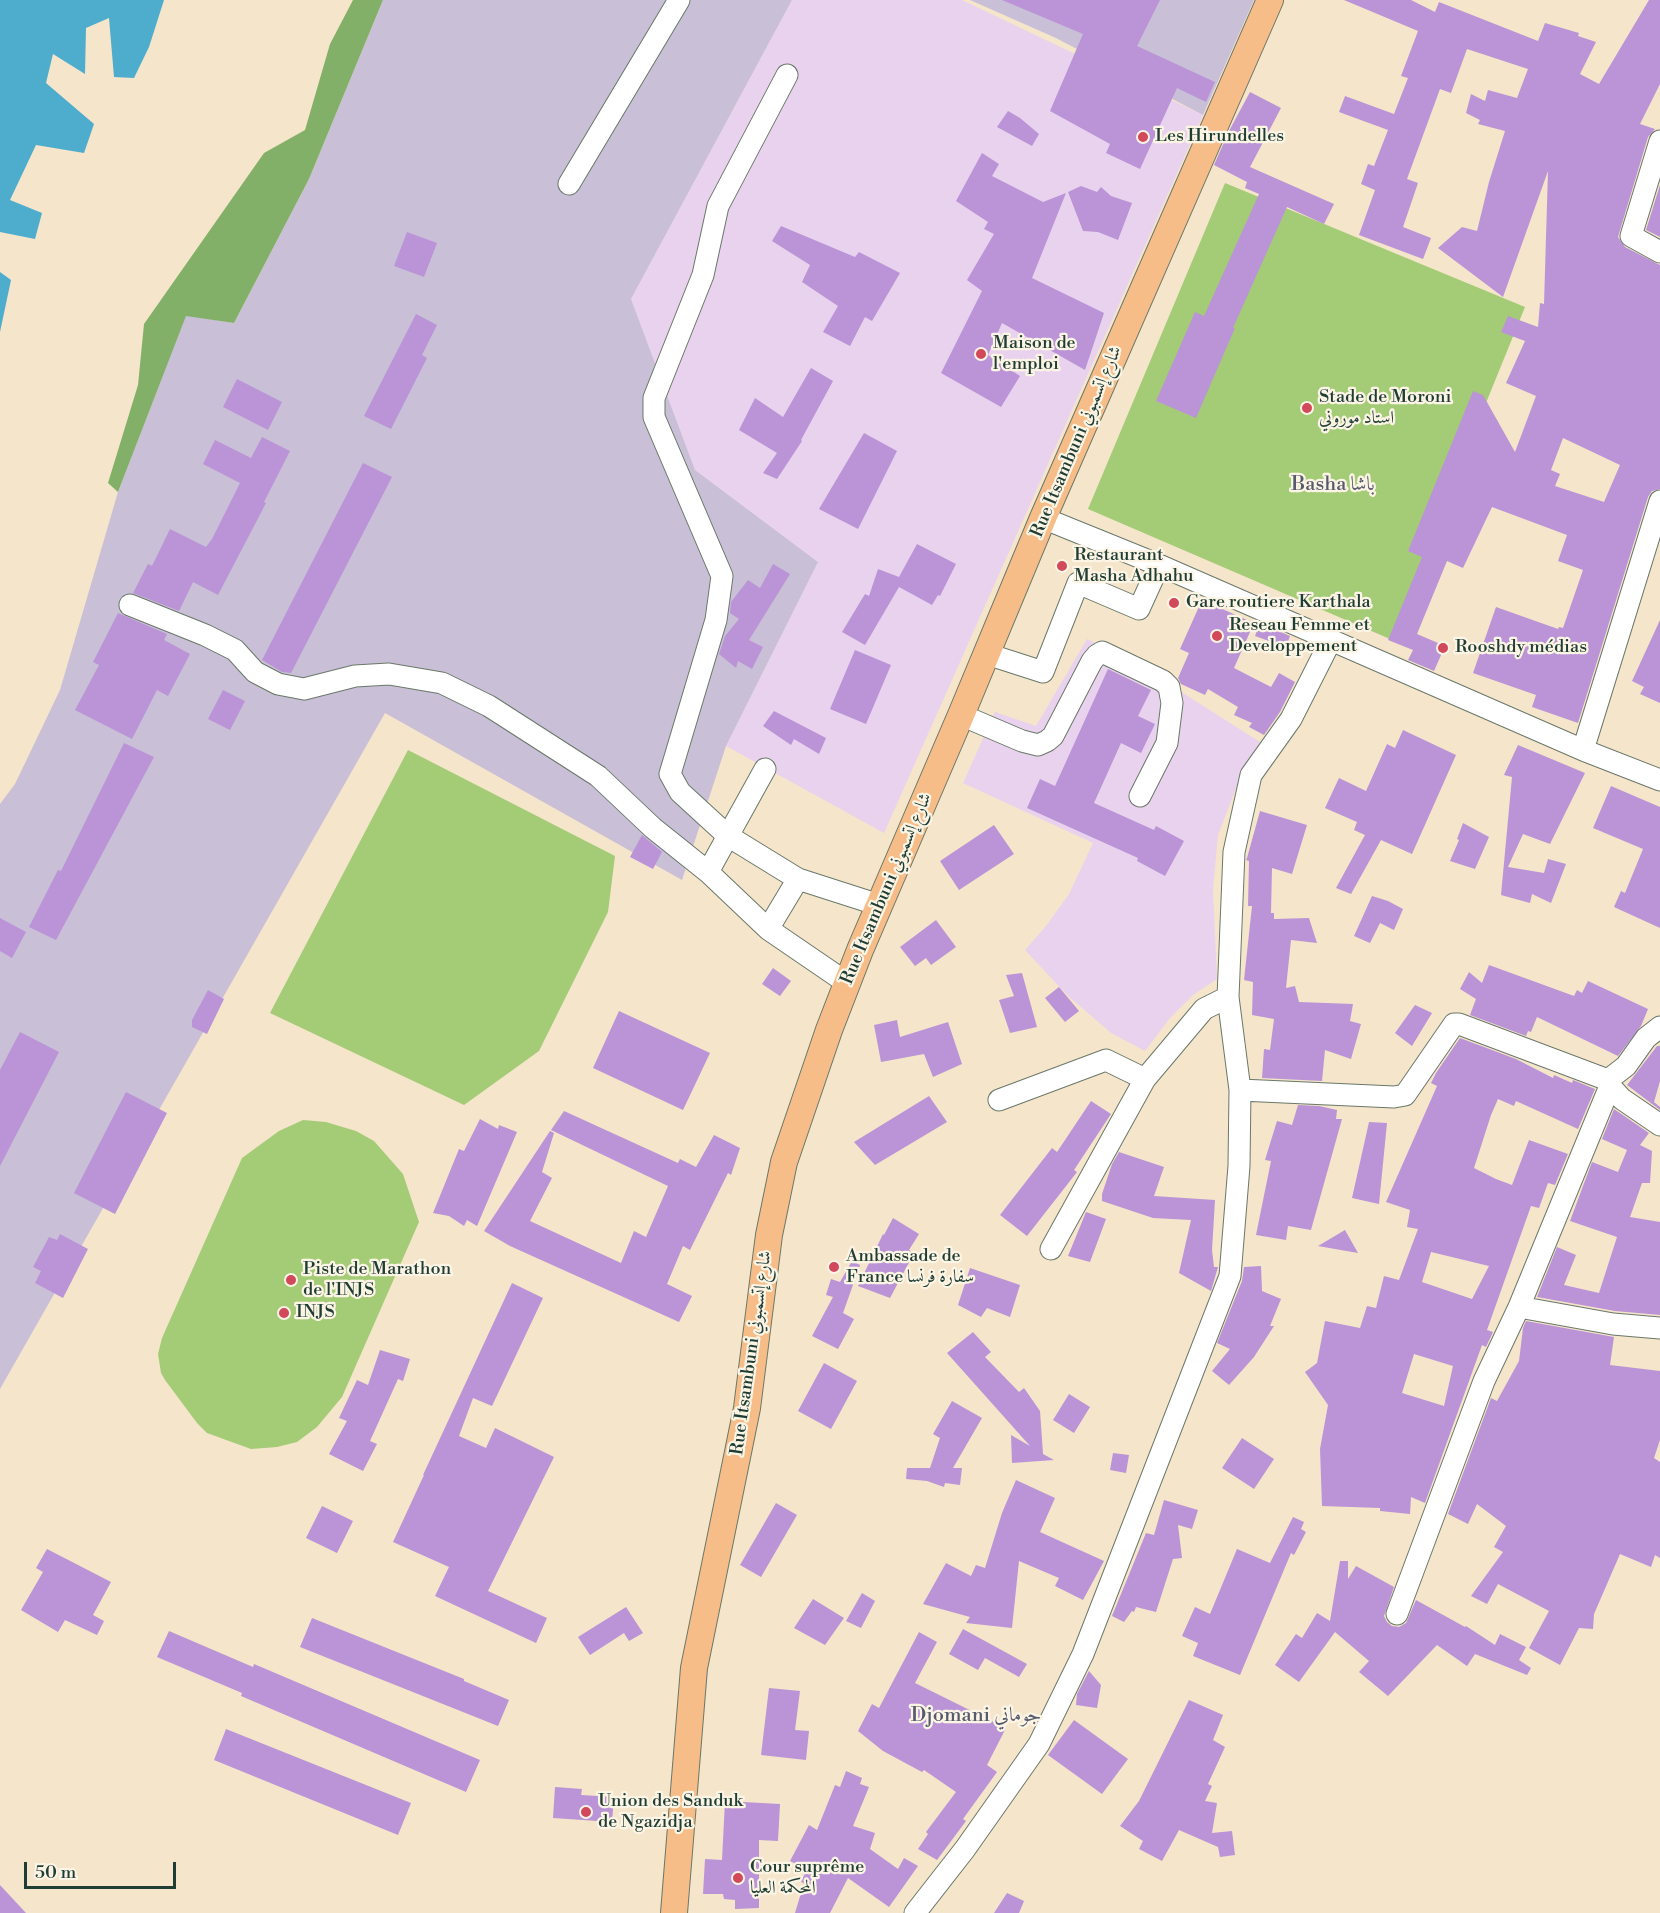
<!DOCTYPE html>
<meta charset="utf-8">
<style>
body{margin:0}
#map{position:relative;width:1660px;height:1913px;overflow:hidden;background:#f5e5cb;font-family:"Libre Bodoni",serif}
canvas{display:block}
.scale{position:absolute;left:24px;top:1862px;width:152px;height:27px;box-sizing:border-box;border:3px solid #1f3d34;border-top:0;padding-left:8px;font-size:18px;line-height:21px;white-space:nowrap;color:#1f3d34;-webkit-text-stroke:4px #fcf5e5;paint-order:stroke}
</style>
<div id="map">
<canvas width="1660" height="1913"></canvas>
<div class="scale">50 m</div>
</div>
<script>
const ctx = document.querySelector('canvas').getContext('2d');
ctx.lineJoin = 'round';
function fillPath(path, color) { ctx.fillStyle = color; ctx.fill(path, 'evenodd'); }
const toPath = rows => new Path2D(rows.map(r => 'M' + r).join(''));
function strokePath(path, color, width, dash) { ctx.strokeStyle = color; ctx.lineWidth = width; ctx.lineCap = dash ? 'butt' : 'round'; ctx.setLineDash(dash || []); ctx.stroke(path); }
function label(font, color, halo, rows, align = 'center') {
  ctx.font = font + ' "Libre Bodoni",Amiri,serif'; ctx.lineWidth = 4.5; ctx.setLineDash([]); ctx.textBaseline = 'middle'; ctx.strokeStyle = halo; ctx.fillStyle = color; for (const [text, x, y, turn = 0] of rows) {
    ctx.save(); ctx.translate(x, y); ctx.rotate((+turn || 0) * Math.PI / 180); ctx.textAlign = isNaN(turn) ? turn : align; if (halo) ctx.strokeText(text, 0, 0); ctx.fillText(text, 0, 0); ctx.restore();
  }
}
const built = toPath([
 [792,0,962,0,1203,115,884,833,726,746,818,562,695,470,631,299],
 [1087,639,1128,658,1260,742,1243,770,1218,835,1213,890,1217,979,1193,995,1170,1018,1145,1051,1111,1033,1067,995,1025,950,1046,926,1069,894,1093,843,963,783,995,712,1036,726]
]);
const industrial = toPath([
 [383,0,792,0,631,299,695,470,818,562,726,746,682,880,385,713,0,1389,0,804,15,784,60,690,118,492,186,315,234,323,309,179],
 [970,0,1254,0,1203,115,1056,38]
]);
const green = toPath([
 [1225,183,1525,307,1390,639,1088,509],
 [408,750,615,856,608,912,539,1051,464,1105,270,1013],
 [303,1120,326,1122,356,1131,374,1141,403,1174,419,1222,342,1397,317,1427,297,1442,277,1447,251,1449,207,1433,197,1423,165,1380,161,1373,158,1354,162,1338,242,1158,279,1131]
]);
const forest = toPath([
 [353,0,383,0,309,179,234,323,186,316,118,492,108,483,138,385,144,324,264,153,305,130,330,44]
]);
const water = toPath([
 [0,0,164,0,149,47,134,78,114,77,109,18,86,28,85,74,53,54,46,83,94,124,84,153,36,145,10,200,42,213,35,239,0,232],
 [0,272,11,280,0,332]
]);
const building = toPath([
 [1002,0,1160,0,1137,46,1215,82,1206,102,1177,88,1140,169,1106,153,1110,144,1050,111,1083,34],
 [1344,0,1411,0,1435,12,1439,2,1538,41,1545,23,1579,33,1578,36,1596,42,1580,74,1599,84,1649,0,1660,0,1660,84,1640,124,1655,129,1648,137,1618,237,1625,247,1660,265,1660,489,1652,491,1648,497,1578,723,1532,707,1536,695,1473,673,1496,607,1558,629,1559,627,1563,628,1583,570,1558,561,1567,535,1492,507,1463,568,1447,561,1417,634,1445,646,1434,671,1408,660,1413,650,1388,640,1422,557,1408,551,1473,391,1483,395,1515,452,1536,396,1506,383,1525,341,1501,332,1508,316,1538,327,1540,303,1544,304,1548,171,1503,297,1438,248,1462,227,1477,231,1489,182,1505,131,1478,124,1480,120,1466,113,1471,94,1485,101,1488,90,1517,98,1528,69,1467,49,1451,93,1440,89,1407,179,1418,183,1403,227,1431,238,1423,259,1359,235,1375,190,1361,184,1368,164,1374,166,1388,130,1339,112,1345,96,1394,114,1408,78,1401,76,1418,31],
 [1563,438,1620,465,1604,502,1555,486,1560,474,1551,470],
 [1250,92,1281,108,1250,167,1334,204,1324,224,1287,207,1233,328,1235,328,1196,418,1156,401,1195,312,1204,316,1259,194,1245,188,1247,182,1214,165,1229,131],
 [1008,111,1020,118,1039,134,1032,146,997,127],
 [982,153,999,164,992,176,1043,202,1066,193,1032,278,1104,313,1085,370,1002,323,988,355,1020,376,1001,407,941,373,982,291,967,280,994,234,984,229,988,222,956,201],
 [1660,185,1660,237,1646,230],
 [1081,186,1097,192,1101,187,1111,196,1132,203,1118,240,1098,232,1083,231,1068,192],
 [781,226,855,257,859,252,900,273,872,321,865,317,850,346,823,332,838,306,802,282,810,265,772,241],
 [407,232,437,243,424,277,394,266],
 [416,314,437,325,422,355,427,358,391,429,364,416],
 [811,368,833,381,801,440,802,441,777,479,763,473,777,453,739,430,755,398,783,417],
 [237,379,282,402,268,430,223,407],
 [864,433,897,451,858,529,819,509],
 [262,437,290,451,264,502,266,503,218,595,193,582,179,611,133,593,148,564,152,566,170,529,206,547,212,539,240,483,203,464,215,440,251,458],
 [363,463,392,477,291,673,282,672,262,660],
 [917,544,956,564,940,596,938,595,932,605,899,587,865,645,842,632,865,594,869,596,878,569,899,577],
 [773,564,790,574,749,640,763,647,752,669,738,661,736,668,719,654,725,636,739,619,730,613,731,602,748,580,760,588],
 [1202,600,1254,623,1234,668,1271,687,1279,673,1295,682,1280,712,1264,735,1249,727,1252,723,1234,715,1238,707,1208,689,1205,695,1181,684,1178,678,1189,653,1180,649],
 [118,613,167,634,164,640,190,654,168,696,157,690,132,739,75,710,99,665,93,662],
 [1660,620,1660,703,1640,694,1644,687,1632,681],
 [1260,623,1290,636,1286,647,1255,636],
 [855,650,891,665,866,724,830,709],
 [1108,669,1151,690,1138,716,1155,724,1141,753,1121,743,1094,803,1154,830,1156,826,1184,841,1165,876,1137,861,1138,858,1027,808,1040,779,1055,786],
 [223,690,245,701,230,730,208,719],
 [774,711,826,738,819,754,794,739,791,745,763,726],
 [1403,730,1456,755,1412,854,1381,840,1351,894,1336,888,1365,835,1354,830,1357,822,1325,808,1339,778,1366,791,1387,744,1395,748],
 [124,743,154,757,56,940,29,927,58,870,61,871],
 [1518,745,1585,773,1550,844,1523,834,1508,867,1544,873,1548,859,1566,864,1551,903,1532,894,1530,903,1501,895,1512,777,1504,775],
 [1611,786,1660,807,1660,928,1614,907,1621,891,1625,893,1643,849,1593,828],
 [1260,811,1307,825,1292,874,1272,868,1271,913,1274,913,1274,919,1309,918,1317,943,1291,940,1286,988,1295,986,1299,1002,1353,1004,1350,1021,1361,1024,1351,1059,1325,1050,1322,1081,1262,1078,1264,1049,1270,1050,1274,1019,1252,1015,1253,982,1244,980,1252,906,1248,906,1249,861,1246,860,1247,858],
 [1463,823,1489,837,1475,869,1450,861,1459,840,1457,839],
 [994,825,1014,854,959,890,940,861],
 [642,835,662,852,653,869,630,857],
 [1372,896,1388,901,1403,909,1394,930,1380,923,1370,943,1354,936],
 [0,918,26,932,12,958,0,951],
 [936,920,956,947,931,965,926,958,915,966,900,947],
 [1489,965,1574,996,1577,990,1582,993,1588,981,1648,1009,1641,1026,1618,1056,1537,1017,1531,1032,1528,1031,1526,1036,1470,1015,1476,999,1460,989,1469,972,1482,983],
 [773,968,791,981,780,996,762,984],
 [1022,973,1037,1027,1010,1033,999,1000,1014,996,1006,975],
 [1059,987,1079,1011,1065,1022,1045,998],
 [208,990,224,999,207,1034,192,1027,192,1020],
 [1415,1005,1432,1013,1412,1046,1395,1033],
 [619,1011,710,1053,683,1110,593,1068],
 [897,1020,900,1037,948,1022,962,1064,933,1077,924,1054,881,1062,874,1025],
 [20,1032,59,1052,0,1166,0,1070],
 [1460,1038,1516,1059,1553,1078,1554,1075,1572,1083,1573,1080,1595,1089,1578,1129,1516,1101,1514,1106,1498,1099,1491,1115,1474,1168,1496,1179,1512,1185,1529,1140,1568,1154,1555,1185,1548,1183,1539,1208,1531,1206,1487,1330,1493,1332,1486,1347,1482,1345,1425,1503,1411,1497,1410,1514,1380,1511,1380,1508,1322,1506,1320,1449,1328,1405,1305,1372,1317,1363,1325,1321,1360,1328,1367,1306,1376,1308,1384,1276,1399,1280,1418,1229,1407,1227,1410,1210,1386,1202,1437,1086,1431,1083,1436,1073],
 [1431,1252,1489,1266,1472,1299,1422,1282],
 [1414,1354,1453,1366,1444,1406,1402,1393],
 [1657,1046,1660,1046,1660,1081,1654,1102,1660,1107,1660,1110,1627,1085],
 [126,1092,167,1113,115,1214,74,1193],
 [929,1096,947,1122,875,1165,854,1142],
 [1091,1101,1111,1114,1074,1170,1077,1172,1027,1236,1000,1215,1052,1148,1057,1152],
 [1298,1105,1319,1106,1337,1110,1336,1119,1342,1119,1311,1230,1288,1226,1286,1240,1256,1235,1271,1161,1265,1160,1277,1121,1292,1125],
 [1614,1109,1649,1133,1640,1145,1652,1151,1650,1183,1642,1183,1630,1217,1660,1222,1660,1315,1615,1311,1537,1297,1557,1247,1576,1255,1564,1285,1599,1293,1617,1237,1570,1221,1592,1162,1618,1172,1627,1150,1602,1139],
 [564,1111,678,1163,680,1159,696,1167,714,1135,740,1148,731,1175,728,1173,690,1250,683,1246,667,1284,692,1296,679,1322,510,1246,484,1231,550,1131,554,1133,542,1172,552,1178,530,1221,621,1263,634,1231,646,1237,668,1186,551,1130],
 [480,1119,498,1129,499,1125,517,1132,477,1226,467,1220,464,1226,449,1216,433,1213,459,1149,464,1151],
 [1369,1122,1387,1123,1379,1204,1352,1198],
 [1119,1152,1164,1167,1154,1196,1215,1200,1212,1250,1214,1267,1218,1267,1211,1291,1179,1273,1191,1220,1153,1218,1102,1201,1102,1194,1112,1164],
 [1086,1212,1106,1219,1090,1262,1068,1256],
 [893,1218,919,1234,909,1250,914,1253,890,1298,858,1286,883,1234,884,1235],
 [1345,1230,1358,1253,1318,1246],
 [60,1234,88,1249,63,1298,35,1283,41,1271,33,1267,49,1237,57,1240],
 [852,1261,860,1265,843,1313,854,1319,838,1349,812,1336,833,1297,826,1295,831,1279,840,1282],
 [1261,1266,1262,1291,1281,1299,1270,1326,1274,1326,1254,1357,1229,1385,1212,1371,1230,1349,1217,1343,1242,1281,1244,1267],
 [970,1268,1020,1285,1010,1317,987,1308,981,1317,958,1305],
 [512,1283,543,1298,492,1406,473,1398,459,1436,486,1448,495,1428,554,1457,488,1591,547,1618,536,1643,435,1596,449,1567,393,1542,424,1475,423,1475],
 [1526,1321,1614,1337,1610,1365,1660,1371,1660,1440,1654,1458,1660,1462,1660,1558,1655,1555,1651,1567,1620,1554,1594,1614,1593,1629,1579,1628,1560,1665,1529,1648,1549,1611,1498,1584,1487,1604,1471,1596,1503,1552,1494,1547,1506,1526,1477,1504,1468,1524,1448,1514,1491,1398,1497,1401,1519,1361,1523,1328],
 [973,1332,991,1352,985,1357,1019,1392,1024,1388,1040,1411,1043,1454,1054,1460,1012,1463,1011,1435,1030,1446,947,1353],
 [380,1350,410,1359,403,1381,398,1379,370,1441,377,1444,363,1471,329,1454,347,1421,339,1418,357,1380,368,1385],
 [824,1363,857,1381,831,1429,798,1411],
 [1069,1394,1090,1407,1074,1433,1053,1420],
 [952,1401,982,1418,953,1468,962,1468,960,1485,945,1483,944,1487,927,1481,906,1479,907,1468,930,1468,940,1438,933,1434],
 [1242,1438,1274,1459,1254,1489,1222,1468],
 [1113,1453,1129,1455,1126,1473,1110,1470],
 [1016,1480,1055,1498,1040,1532,1104,1561,1083,1600,1055,1586,1059,1578,1019,1561,1012,1628,966,1623,970,1617,923,1604,946,1563,971,1576,976,1565,985,1568,1002,1513],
 [1164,1500,1198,1510,1192,1529,1178,1525,1182,1558,1173,1559,1156,1612,1136,1607,1134,1612,1132,1611,1124,1622,1112,1616,1146,1533,1154,1535],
 [776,1503,797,1515,761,1577,740,1565],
 [322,1506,353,1521,337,1553,306,1538],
 [1293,1517,1304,1522,1301,1529,1306,1532,1294,1555,1291,1553,1240,1675,1193,1656,1198,1643,1182,1636,1195,1607,1210,1614,1237,1549,1270,1563],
 [47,1549,111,1582,93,1615,104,1621,97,1635,65,1620,58,1632,21,1610,43,1572,36,1568],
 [1340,1561,1348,1561,1348,1579,1356,1566,1394,1587,1384,1616,1387,1622,1392,1626,1399,1627,1406,1623,1416,1600,1465,1627,1466,1626,1495,1645,1500,1634,1526,1647,1519,1660,1531,1668,1527,1675,1475,1654,1467,1666,1437,1645,1388,1696,1359,1672,1369,1661,1335,1632,1299,1682,1275,1665,1296,1634,1302,1638,1317,1613,1330,1621],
 [862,1593,875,1601,861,1628,846,1621],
 [813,1599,844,1618,825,1645,794,1628],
 [626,1607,643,1633,629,1641,624,1633,590,1655,578,1637],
 [312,1618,464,1679,464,1681,509,1700,498,1726,300,1647],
 [963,1629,1027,1664,1019,1677,985,1658,978,1670,949,1654],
 [169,1631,253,1667,254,1664,480,1760,466,1792,241,1696,242,1693,157,1657],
 [919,1632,937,1642,915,1683,1006,1728,987,1765,997,1772,963,1819,966,1821,937,1860,918,1849,928,1834,926,1832,956,1792,924,1770,922,1772,883,1751,858,1731,872,1704,879,1708],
 [1089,1671,1101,1685,1097,1708,1076,1705,1077,1694],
 [769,1688,800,1691,795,1730,809,1731,806,1760,761,1755],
 [1189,1700,1223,1715,1213,1740,1225,1747,1208,1784,1212,1786,1205,1801,1217,1803,1212,1833,1232,1831,1235,1855,1220,1857,1218,1847,1179,1830,1162,1861,1139,1849,1143,1841,1120,1826,1139,1801],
 [1074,1720,1128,1759,1102,1794,1048,1755],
 [226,1729,411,1803,398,1835,214,1760],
 [846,1771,862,1778,860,1784,869,1787,853,1826,875,1833,870,1849,898,1869,904,1858,918,1866,889,1907,848,1878,830,1913,795,1913,804,1883,801,1882,807,1869,790,1861,809,1825,817,1830,835,1785,840,1787],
 [555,1787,582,1789,581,1795,614,1797,612,1822,553,1818],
 [725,1801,780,1804,778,1841,759,1840,759,1908,735,1909,735,1900,724,1899,723,1894,703,1894,705,1859,722,1860],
 [0,1885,26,1913,0,1913],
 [1007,1893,1024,1901,1019,1913,994,1913]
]);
const minor = toPath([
 [787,75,718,206,703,275,654,398,654,417,722,576,716,620,670,774,680,792,728,836,798,879,879,905],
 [1660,141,1631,236,1660,252],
 [569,184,679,0],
 [1043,518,1159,565,1583,750,1660,780],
 [130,605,205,635,235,650,255,672,278,684,304,689,355,676,389,674,442,683,489,706,598,776,653,828,708,872,768,929,847,983],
 [987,654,1043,672,1078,583,1139,609,1159,565],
 [961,715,1022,741,1038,745,1047,741,1053,736,1092,661,1097,655,1102,652,1163,681,1169,687,1172,703,1167,743,1140,796],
 [1583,750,1660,501],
 [708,872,765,769],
 [768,929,798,879],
 [1610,1086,1622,1099,1660,1125],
 [1240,1090,1394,1097,1405,1095,1454,1024,1459,1024,1608,1080],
 [999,1100,1106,1060,1145,1079],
 [1051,1249,1145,1079,1204,1009,1228,997],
 [1519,1307,1613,1324,1660,1328],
 [1397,1614,1484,1381,1519,1307,1610,1086,1608,1080,1626,1066,1646,1038,1660,1027],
 [915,1913,965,1849,1039,1744,1083,1654,1230,1276,1239,1166,1240,1090,1228,997,1234,852,1251,775,1291,719,1331,640]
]);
const major = toPath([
 [674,1913,694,1668,747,1408,769,1235,784,1162,829,1030,860,950,961,715,1043,518,1270,0]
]);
const markers = [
 [1143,137,6,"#d1495b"],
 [981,354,6,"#d1495b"],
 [1307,408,6,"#d1495b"],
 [1062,566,6,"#d1495b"],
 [1174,603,6,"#d1495b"],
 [1217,636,6,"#d1495b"],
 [1443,648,6,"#d1495b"],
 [834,1267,6,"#d1495b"],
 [291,1280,6,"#d1495b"],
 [284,1313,6,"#d1495b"],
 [586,1812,6,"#d1495b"],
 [738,1878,6,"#d1495b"]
];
const poiNames = [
 ["Les Hirundelles",1155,137],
 ["Maison de",993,344],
 ["l'emploi",993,365],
 ["Stade de Moroni",1319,398],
 ["استاد موروني",1319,419],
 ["Restaurant",1074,556],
 ["Masha Adhahu",1074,577],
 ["Gare routiere Karthala",1186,603],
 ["Reseau Femme et",1229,626],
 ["Developpement",1229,647],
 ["Rooshdy médias",1455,648],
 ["Ambassade de",846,1257],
 ["France سفارة فرنسا",846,1278],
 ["Piste de Marathon",303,1270],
 ["de l'INJS",303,1291],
 ["INJS",296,1313],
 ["Union des Sanduk",598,1802],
 ["de Ngazidja",598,1823],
 ["Cour suprême",750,1868],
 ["المحكمة العليا",750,1889]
];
const streetNames = [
 ["Rue Itsambuni شارع إتسمبوني",1077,442,-67],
 ["Rue Itsambuni شارع إتسمبوني",887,889,-67],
 ["Rue Itsambuni شارع إتسمبوني",752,1353,-82]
];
const neighbourhoodNames = [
 ["Basha باشا",1333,485],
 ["Djomani جوماني",976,1716]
];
fillPath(built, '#e9d2ed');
fillPath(industrial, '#c9bfd7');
fillPath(green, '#a4cc77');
fillPath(forest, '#83b068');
fillPath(water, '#4eaccd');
fillPath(building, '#ba94d6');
strokePath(minor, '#6a7869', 23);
strokePath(major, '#6a7869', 28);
strokePath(minor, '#fff', 21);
strokePath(major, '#f7bd88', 26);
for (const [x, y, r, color] of markers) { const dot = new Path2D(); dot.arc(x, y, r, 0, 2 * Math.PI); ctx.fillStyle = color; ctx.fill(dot); strokePath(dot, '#fcf5e5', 2); }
label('18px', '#1f3d34', '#fcf5e5', poiNames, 'left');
label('18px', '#1f3d34', '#fcf5e5', streetNames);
label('20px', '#555b6d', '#fcf5e5', neighbourhoodNames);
</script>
